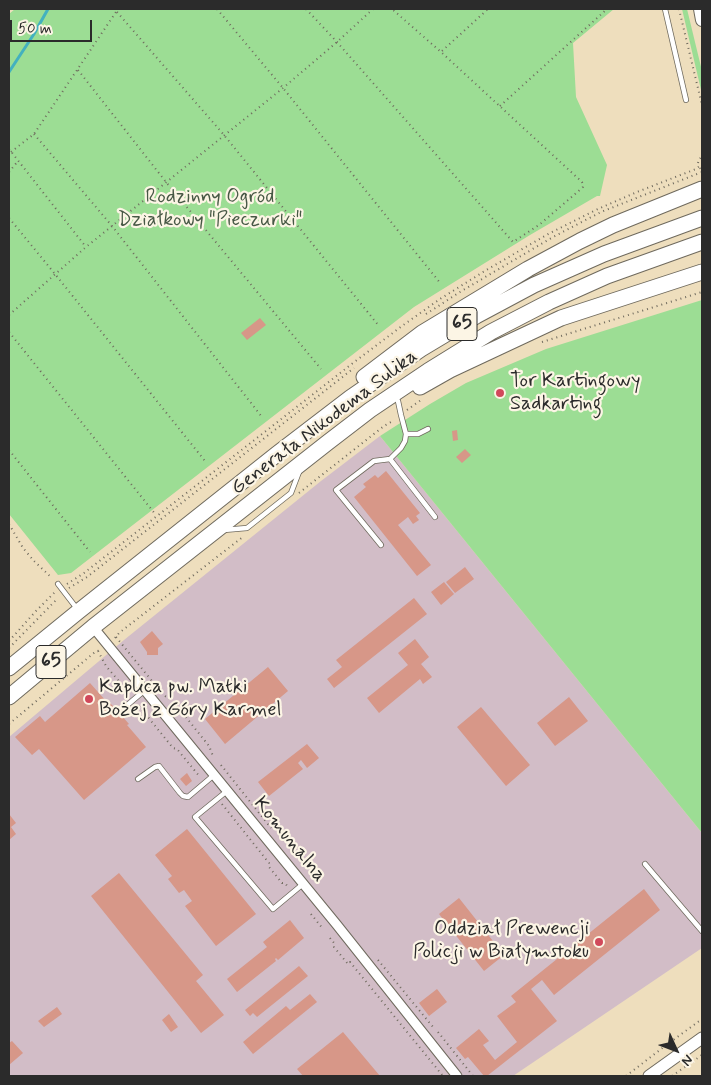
<!DOCTYPE html>
<meta charset="utf-8">
<style>
body{margin:0}
#map{position:relative;width:711px;height:1085px;overflow:hidden;background:#eedebd;font-family:Mynerve,sans-serif}
canvas{display:block}
.frame{position:absolute;inset:0;border:10px solid #2b2b2b;pointer-events:none}
.north{position:absolute;left:651px;top:1025px;width:50px;height:50px;-webkit-text-stroke:4px #fcf5e5;paint-order:stroke;rotate:133deg;font-size:14px;font-weight:700;line-height:20px;text-align:center;color:#2b2b2b}
.north::after{content:'';display:block;margin:auto;width:18px;height:22px;background:#2b2b2b;clip-path:polygon(50% 0,100% 100%,50% 72%,0 100%)}
.scale{position:absolute;left:10px;top:20px;width:82px;height:22px;box-sizing:border-box;border:2px solid #2b2b2b;border-top:0;padding-left:6px;font-size:15px;line-height:18px;white-space:nowrap;color:#2b2b2b;-webkit-text-stroke:4px #fcf5e5;paint-order:stroke}
</style>
<div id="map">
<canvas width="711" height="1085"></canvas>
<div class="frame"></div>
<div class="north">N</div>
<div class="scale">50 m</div>
</div>
<script>
const ctx = document.querySelector('canvas').getContext('2d');
ctx.lineJoin = 'round';
function fillPath(path, color) { ctx.fillStyle = color; ctx.fill(path, 'evenodd'); }
const toPath = rows => new Path2D(rows.map(r => 'M' + r).join(''));
function strokePath(path, color, width, dash) { ctx.strokeStyle = color; ctx.lineWidth = width; ctx.lineCap = dash ? 'butt' : 'round'; ctx.setLineDash(dash || []); ctx.stroke(path); }
function label(font, color, halo, rows, align = 'center') {
  ctx.font = font + ' Mynerve,sans-serif'; ctx.lineWidth = 4.5; ctx.setLineDash([]); ctx.textBaseline = 'middle'; ctx.strokeStyle = halo; ctx.fillStyle = color; for (const [text, x, y, turn = 0] of rows) {
    ctx.save(); ctx.translate(x, y); ctx.rotate((+turn || 0) * Math.PI / 180); ctx.textAlign = isNaN(turn) ? turn : align; if (halo) ctx.strokeText(text, 0, 0); ctx.fillText(text, 0, 0); ctx.restore();
  }
}
const industrial = toPath([
 [380,436,702,833,702,948,513,1076,9,1076,9,737,124,640,321,481]
]);
const green = toPath([
 [15,9,614,9,573,43,576,97,607,165,600,196,597,196,530,235,414,307,71,573,58,575,9,514,9,14],
 [682,9,687,9,702,71,702,94],
 [702,300,702,833,380,436,430,404,466,383,546,349]
]);
const stream = toPath([
 [9,72,34,34,48,9]
]);
const building = toPath([
 [260,318,266,325,247,340,241,333],
 [457,430,458,440,453,441,452,431],
 [465,449,471,455,462,463,456,457],
 [386,471,420,513,416,516,419,520,413,524,408,517,398,525,431,565,417,576,354,497,366,487,363,484,375,475,378,478],
 [465,567,474,579,455,593,446,582],
 [444,582,454,594,441,605,431,592],
 [414,598,427,614,334,688,327,679,342,667,336,660],
 [152,631,163,644,158,648,158,655,147,655,147,652,140,642],
 [415,639,429,657,421,664,432,677,423,684,420,679,379,713,367,698,408,665,398,653],
 [268,667,288,691,225,744,205,719],
 [90,683,106,701,107,700,114,707,117,705,125,714,122,716,129,724,127,725,146,747,84,800,39,749,32,755,15,737,40,716,45,722],
 [569,697,588,721,555,746,537,723],
 [481,707,530,765,506,786,457,727],
 [307,744,319,758,307,768,301,760,298,763,303,769,269,796,258,782],
 [187,773,192,781,186,786,180,779],
 [9,814,16,823,11,827,16,834,9,840],
 [187,829,256,914,216,946,185,906,192,901,184,890,179,893,168,879,172,876,155,855],
 [119,873,203,975,196,981,224,1015,201,1033,91,896],
 [644,889,660,910,554,995,542,980,531,989,557,1021,487,1076,484,1076,468,1057,465,1059,456,1048,479,1029,489,1041,483,1045,495,1060,517,1042,497,1016,516,1002,511,996],
 [459,898,504,955,484,971,439,914],
 [290,920,304,938,278,960,276,958,275,959,276,961,237,992,227,979,267,947,263,942],
 [299,966,308,976,257,1017,253,1013,250,1016,245,1010],
 [437,989,447,1002,429,1016,419,1003],
 [310,994,317,1002,253,1054,243,1042,286,1006,290,1010],
 [57,1007,62,1014,44,1027,38,1021],
 [169,1014,178,1027,171,1032,162,1020],
 [343,1032,380,1076,303,1076,297,1069],
 [12,1041,23,1053,9,1065,9,1043]
]);
const path = toPath([
 [217,9,283,88,441,284],
 [306,9,337,42,513,242,539,225,574,195,583,187,582,182,441,52,392,9],
 [679,9,702,105],
 [117,12,224,135,379,326],
 [442,51,488,9],
 [78,70,166,182,321,369],
 [500,106,607,9],
 [34,134,112,226,262,417],
 [9,149,86,247],
 [11,152,34,134,118,9],
 [698,163,699,159,702,157],
 [9,172,18,161],
 [9,218,55,274,205,461],
 [426,314,460,292,553,237,601,212,702,172,700,168],
 [9,315,86,247,283,88,337,42,373,9],
 [9,332,156,515],
 [542,342,702,292],
 [407,410,421,400],
 [9,450,90,552],
 [299,493,384,426,393,421],
 [9,524,23,548,34,561,52,578],
 [67,584,84,573,353,363,402,326,440,299,488,269,550,233,598,209,637,192,696,169,702,164],
 [69,588,87,577,354,368],
 [116,637,152,681],
 [115,638,119,633,244,536],
 [9,641,36,611,55,592],
 [9,648,58,598],
 [98,651,106,666,129,693],
 [165,696,173,701,209,746,213,756],
 [139,706,173,748,177,749,200,777],
 [9,724,95,652,100,650],
 [221,765,271,828],
 [222,804,269,863,269,867,282,883,285,883,288,887],
 [311,914,323,929],
 [330,938,334,943,334,947,348,964,350,962,443,1076],
 [378,960,433,1027],
 [438,1032,473,1076],
 [626,1076,665,1046,702,1019],
 [672,1076,702,1055]
]);
const service = toPath([
 [665,9,686,100],
 [406,434,418,434,428,429],
 [390,459,435,517],
 [224,530,247,528,291,493,299,472],
 [381,545,336,490,374,461,390,459,401,448,405,441,406,434,401,415,398,401],
 [58,584,78,610],
 [125,707,145,690],
 [138,779,155,767,159,766,180,793,183,796,188,797,214,775],
 [227,791,195,817,273,909,303,884],
 [645,864,702,931]
]);
const minor = toPath([
 [93,627,337,925,457,1076]
]);
const tertiary = toPath([
 [649,1076,702,1038]
]);
const secondary = toPath([
 [700,9,702,20]
]);
const trunk = toPath([
 [364,377,422,333,528,269,580,241,613,225,702,189],
 [420,387,450,370,561,318,702,272],
 [9,668,79,611,277,454,350,398,421,349,476,316,534,285,604,254,702,218],
 [9,697,93,627,327,443,370,410,428,371,491,332,549,302,607,276,702,242]
]);
const markers = [
 [500,393,5,"#d1495b"],
 [89,699,5,"#d1495b"],
 [599,942,5,"#d1495b"]
];
const shields = [
 [462,324,30],
 [51,662,30]
];
const shieldNames = [
 ["65",462,324],
 ["65",51,662]
];
const parkNames = [
 ["Rodzinny Ogród",210,198],
 ["Działkowy \"Pieczurki\"",210,221]
];
const poiNames = [
 ["Tor Kartingowy",510,382],
 ["Sadkarting",510,405],
 ["Kaplica pw. Matki",99,688],
 ["Bożej z Góry Karmel",99,711],
 ["Oddział Prewencji",589,930,"right"],
 ["Policji w Białymstoku",589,953,"right"]
];
const streetNames = [
 ["Generała Nikodema Sulika",325,423,-37],
 ["Komunalna",289,840,51]
];
fillPath(industrial, '#d2bdc7');
fillPath(green, '#9cdd94');
strokePath(stream, '#43b1bf', 3);
fillPath(building, '#d79788');
strokePath(service, '#6f6a5e', 6);
strokePath(minor, '#6f6a5e', 11);
strokePath(tertiary, '#6f6a5e', 13);
strokePath(secondary, '#6f6a5e', 14);
strokePath(trunk, '#6f6a5e', 17);
strokePath(path, '#6f6a5e', 2, [1, 4]);
strokePath(service, '#fff', 4.5);
strokePath(minor, '#fff', 9);
strokePath(tertiary, '#fff', 11);
strokePath(secondary, '#fff', 12);
strokePath(trunk, '#fff', 15);
for (const [x, y, r, color] of markers) { const dot = new Path2D(); dot.arc(x, y, r, 0, 2 * Math.PI); ctx.fillStyle = color; ctx.fill(dot); strokePath(dot, '#fcf5e5', 2); }
for (const [x, y, w] of shields) { const box = new Path2D(); box.roundRect(x - w / 2, y - 16.5, w, 33, 4); ctx.fillStyle = '#fcf5e5'; ctx.fill(box); strokePath(box, '#2b2b2b', 1); }
label('bold 19px', '#2b2b2b', null, shieldNames);
label('20px', '#475845', '#fcf5e5', parkNames);
label('20px', '#2b2b2b', '#fcf5e5', poiNames, 'left');
label('20px', '#2b2b2b', '#fcf5e5', streetNames);
</script>
